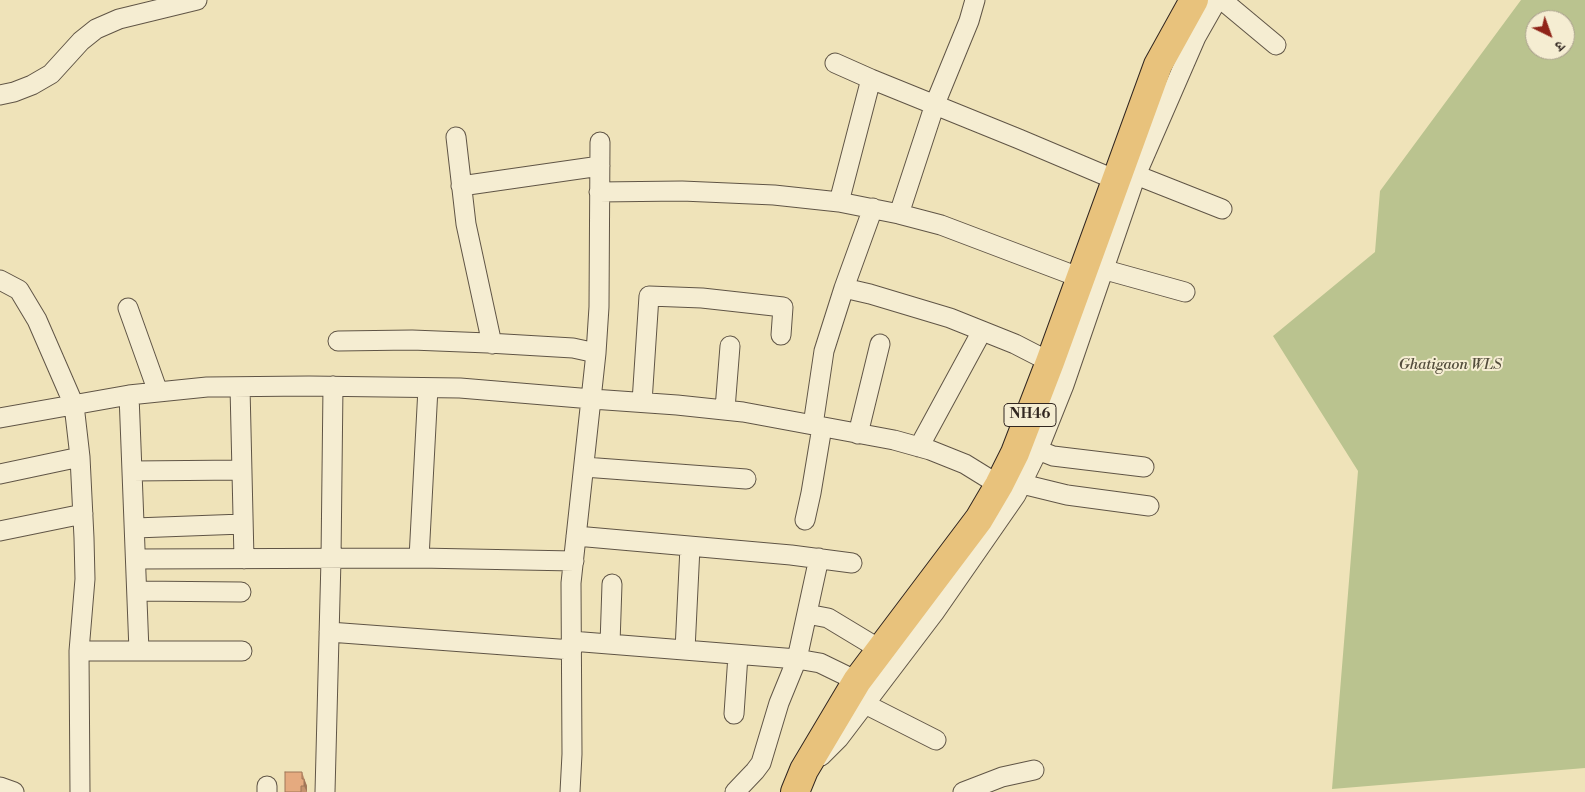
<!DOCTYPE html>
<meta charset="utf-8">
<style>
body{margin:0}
#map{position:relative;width:1585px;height:792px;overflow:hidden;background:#efe3b9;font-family:"Libre Bodoni","Noto Serif Devanagari",serif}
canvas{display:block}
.north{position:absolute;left:1525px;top:10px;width:50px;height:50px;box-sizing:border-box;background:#f5edd2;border:1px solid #a79d8b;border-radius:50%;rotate:138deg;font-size:14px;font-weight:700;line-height:20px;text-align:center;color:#312620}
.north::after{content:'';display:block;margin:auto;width:18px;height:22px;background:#8f2418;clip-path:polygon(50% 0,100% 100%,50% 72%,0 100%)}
</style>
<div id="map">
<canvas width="1585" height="792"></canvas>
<div class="north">उ</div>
</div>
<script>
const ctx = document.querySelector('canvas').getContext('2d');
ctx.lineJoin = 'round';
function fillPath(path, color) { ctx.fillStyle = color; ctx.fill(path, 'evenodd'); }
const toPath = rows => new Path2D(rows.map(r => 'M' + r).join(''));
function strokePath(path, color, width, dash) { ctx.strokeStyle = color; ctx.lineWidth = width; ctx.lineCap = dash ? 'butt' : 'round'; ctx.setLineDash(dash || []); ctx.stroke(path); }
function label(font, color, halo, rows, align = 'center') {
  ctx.font = font + ' "Libre Bodoni",serif'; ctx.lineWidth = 4; ctx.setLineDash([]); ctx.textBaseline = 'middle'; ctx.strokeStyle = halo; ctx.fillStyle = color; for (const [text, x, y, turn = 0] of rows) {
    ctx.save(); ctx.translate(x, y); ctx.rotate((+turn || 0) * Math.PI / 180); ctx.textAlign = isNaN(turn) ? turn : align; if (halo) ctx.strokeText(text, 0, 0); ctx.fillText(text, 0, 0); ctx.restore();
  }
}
const green = toPath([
 [1521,0,1585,0,1585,768,1332,789,1358,471,1273,336,1375,252,1380,191],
 [1535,20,1565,20,1565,50,1535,50]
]);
const minor = toPath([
 [1222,0,1276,45],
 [835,63,871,79,1019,139,1116,180],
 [0,95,14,92,32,85,51,74,81,41,96,29,119,19,197,0],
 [456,137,466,224,492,344],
 [1136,175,1222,209],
 [461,186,600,166],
 [599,192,682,191,774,195,839,202,899,214,941,225,1081,278],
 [839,202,871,79],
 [899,214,935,104,969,21,975,0],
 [1102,269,1185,292],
 [0,280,19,290,37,320,74,405,80,457,84,538,85,579,79,651,80,792],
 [844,288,870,294,950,318,1015,344,1050,362],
 [128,308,158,392],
 [338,341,412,340,488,343,573,348,596,353],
 [240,387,244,559],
 [129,395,139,651],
 [642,402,649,296,702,298,783,307,781,335],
 [725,409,730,346],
 [0,418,129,395,207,387,309,386,460,388,592,399,677,405,743,412,894,440,930,450,965,464,999,485],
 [813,425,824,351,844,288,873,208],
 [858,434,880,344],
 [919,447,982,331],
 [1038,450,1053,456,1144,467],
 [584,467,746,479],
 [132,471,242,470],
 [0,474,80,457],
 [1022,484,1067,495,1149,506],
 [805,520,811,493,822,427],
 [135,528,243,524],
 [0,531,83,514],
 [576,536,791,555,852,563],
 [419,558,428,388],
 [136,559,419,558,574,561],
 [137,591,241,592],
 [807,614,828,618,881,650],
 [329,632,572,650],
 [571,641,797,659,820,663,857,681],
 [610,644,612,584],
 [685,650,690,547],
 [79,651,242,651],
 [865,704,936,740],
 [734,714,738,655],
 [821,756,839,738,934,613,1016,495,1038,450,1064,385,1136,175,1196,37,1217,0],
 [267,786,267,792],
 [0,787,14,792],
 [325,792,331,559,333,386],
 [570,792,572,754,571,583,596,353,599,307,600,142],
 [735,792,755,771,761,763,779,703,797,659,819,558],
 [963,792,1002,777,1034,770]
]);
const highway = toPath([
 [795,792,804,770,857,681,979,519,999,485,1015,453,1050,362,1158,65,1194,0]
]);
const wall = toPath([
 [302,772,307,786,307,792,285,792]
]);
const shadedWall = toPath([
 [304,779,307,786,307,792,304,786]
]);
const building = toPath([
 [285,772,302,772,302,779,304,779,304,786,301,786,301,792,285,792,285,772]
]);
const shields = [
 [1030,415,52]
];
const shieldNames = [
 ["NH46",1030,415]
];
const parkNames = [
 ["Ghatigaon WLS",1450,365]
];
fillPath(green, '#bac38f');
strokePath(minor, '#605546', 21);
strokePath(highway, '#312620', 30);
strokePath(minor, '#f5edd2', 19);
strokePath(highway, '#e8c27c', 28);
fillPath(wall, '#c5926d');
fillPath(shadedWall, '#a07759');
fillPath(building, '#e5aa7f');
strokePath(building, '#a07759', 1);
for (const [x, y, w] of shields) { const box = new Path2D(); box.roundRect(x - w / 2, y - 11.5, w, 23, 4); ctx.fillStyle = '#f5edd2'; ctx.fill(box); strokePath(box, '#312620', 1); }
label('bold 14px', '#312620', null, shieldNames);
label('italic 15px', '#534d3c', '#f5edd2', parkNames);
</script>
